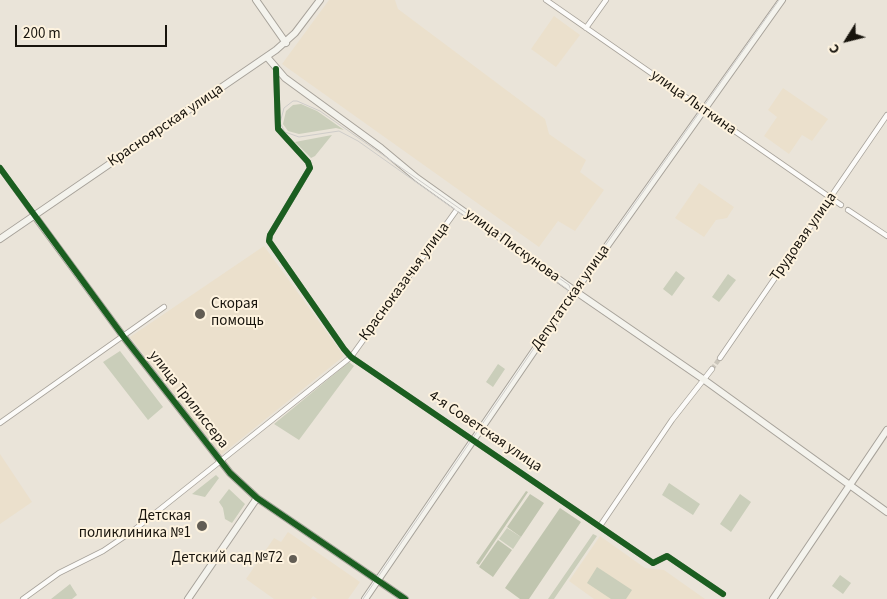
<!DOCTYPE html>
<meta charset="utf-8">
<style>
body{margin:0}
#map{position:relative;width:887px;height:599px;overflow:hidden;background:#eae4d9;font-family:"Source Sans 3",sans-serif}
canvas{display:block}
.north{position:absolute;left:822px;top:15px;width:50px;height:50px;-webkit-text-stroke:4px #fef3df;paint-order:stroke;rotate:234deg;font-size:14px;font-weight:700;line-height:20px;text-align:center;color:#18140d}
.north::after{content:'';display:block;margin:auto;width:18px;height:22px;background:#18140d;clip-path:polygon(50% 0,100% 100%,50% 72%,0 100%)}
.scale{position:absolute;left:15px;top:25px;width:152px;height:22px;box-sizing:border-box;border:2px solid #18140d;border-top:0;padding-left:6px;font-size:15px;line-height:18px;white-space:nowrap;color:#18140d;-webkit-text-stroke:4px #fef3df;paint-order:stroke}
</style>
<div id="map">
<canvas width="887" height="599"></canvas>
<div class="north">С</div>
<div class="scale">200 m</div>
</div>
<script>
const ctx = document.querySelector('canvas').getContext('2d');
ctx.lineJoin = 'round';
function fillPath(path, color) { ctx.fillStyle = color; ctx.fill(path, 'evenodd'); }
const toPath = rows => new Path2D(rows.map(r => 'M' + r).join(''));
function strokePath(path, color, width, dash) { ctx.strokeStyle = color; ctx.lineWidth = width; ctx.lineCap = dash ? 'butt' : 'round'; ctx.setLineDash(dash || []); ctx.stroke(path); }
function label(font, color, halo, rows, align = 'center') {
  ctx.font = font + ' "Source Sans 3",sans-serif'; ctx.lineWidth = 4; ctx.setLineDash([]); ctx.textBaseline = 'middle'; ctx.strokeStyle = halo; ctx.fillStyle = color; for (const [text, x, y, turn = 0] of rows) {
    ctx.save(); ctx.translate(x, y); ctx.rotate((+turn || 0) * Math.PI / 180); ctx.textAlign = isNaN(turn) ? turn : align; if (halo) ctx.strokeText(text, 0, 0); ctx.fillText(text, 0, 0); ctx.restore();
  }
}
const built = toPath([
 [329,0,395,0,398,9,545,119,549,134,586,160,580,172,604,190,575,231,558,221,539,247,282,64],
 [554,16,580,35,556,67,531,49],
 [783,88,828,119,812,141,802,135,789,154,764,136,777,117,768,110],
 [699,183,734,207,727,218,716,220,704,237,675,218],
 [264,246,344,356,221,455,130,337],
 [0,454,32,502,0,524],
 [288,532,360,582,348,599,317,599,313,596,311,599,274,599,246,579,274,538,281,542],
 [600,536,645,568,664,570,705,599,594,599,569,581]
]);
const green = toPath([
 [301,104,317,111,344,130,336,128,299,134,288,131,283,124,286,111,293,105],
 [332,135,315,156,311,158,295,142],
 [676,271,685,278,672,296,663,289],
 [728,274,736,280,719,302,712,297],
 [120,351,163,407,148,420,103,362],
 [349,362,354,366,299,440,274,424],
 [498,364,505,369,493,387,486,382],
 [216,475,219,478,205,497,192,494],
 [669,483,700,504,693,515,662,495],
 [229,489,245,504,232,523,225,519,223,508,219,502],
 [740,494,751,502,731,532,720,524],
 [507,528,521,537,513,549,499,539],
 [593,534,597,536,554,599,548,599],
 [597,567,632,590,626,599,611,599,587,583],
 [840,575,851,583,843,594,832,586],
 [70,584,77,595,72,599,51,599]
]);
const forest = toPath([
 [526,491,528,492,479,565,476,563],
 [530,494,544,503,521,537,507,527],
 [560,508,581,522,529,599,520,599,505,588],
 [498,540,512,550,493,577,479,567]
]);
const streetTunnel = toPath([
 [712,369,720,358]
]);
const street = toPath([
 [546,0,841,205],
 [586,28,606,0],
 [276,69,278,129,308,162,310,168,270,235,269,241,344,349,351,357,653,563,667,556,723,594],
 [0,168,34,215],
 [848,210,887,236],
 [720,358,887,115],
 [0,423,164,307],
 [600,526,672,420,712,369],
 [23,599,59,573,103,551,134,530,351,357,458,208]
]);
const secondary = toPath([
 [256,0,286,43],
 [267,57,285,78,381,148,417,178,575,291,703,379,887,512],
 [34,215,123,336,230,473,257,498,405,599],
 [0,239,276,50,295,33,320,0],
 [188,599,257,498],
 [365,599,575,291,782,0],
 [773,599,887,430]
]);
const tram = toPath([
 [569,297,567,289,358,141,339,131,299,137,285,132,280,123,284,108,293,101,297,101,320,111,569,285,573,296],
 [363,599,573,291,779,0]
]);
const cycleway = toPath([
 [276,69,278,129,308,162,310,168,270,235,269,241,344,349,351,357,653,563,667,556,723,594],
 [0,168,123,336,230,473,257,498,405,599]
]);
const markers = [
 [200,314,6,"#625d54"],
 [202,526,6,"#625d54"],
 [293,559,5,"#625d54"]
];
const streetNames = [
 ["улица Лыткина",693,103,35],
 ["Красноярская улица",166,126,-34],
 ["Трудовая улица",804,237,-55],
 ["улица Пискунова",512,246,36],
 ["Красноказачья улица",405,282,-54],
 ["Депутатская улица",571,298,-55],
 ["улица Трилиссера",188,400,52],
 ["4-я Советская улица",485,432,34]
];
const poiNames = [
 ["Скорая",211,305,"left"],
 ["помощь",211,322,"left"],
 ["Детская",191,517],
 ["поликлиника №1",191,534],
 ["Детский сад №72",283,559]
];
fillPath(built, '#ebe0cc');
fillPath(green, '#caceba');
fillPath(forest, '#c0c5af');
strokePath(streetTunnel, '#cac5ba', 4.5, [4.5, 2]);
strokePath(street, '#a7a29a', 6);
strokePath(secondary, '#a7a29a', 8);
strokePath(street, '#fcfbf9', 4.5);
strokePath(secondary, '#f4f3ed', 6);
strokePath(tram, '#ceccc9', 1);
strokePath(cycleway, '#1b5e20', 6);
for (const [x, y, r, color] of markers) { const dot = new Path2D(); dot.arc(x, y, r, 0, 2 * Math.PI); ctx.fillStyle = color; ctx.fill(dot); strokePath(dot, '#fef3df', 2); }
label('15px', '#18140d', '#fef3df', streetNames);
label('15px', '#18140d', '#fef3df', poiNames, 'right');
</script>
